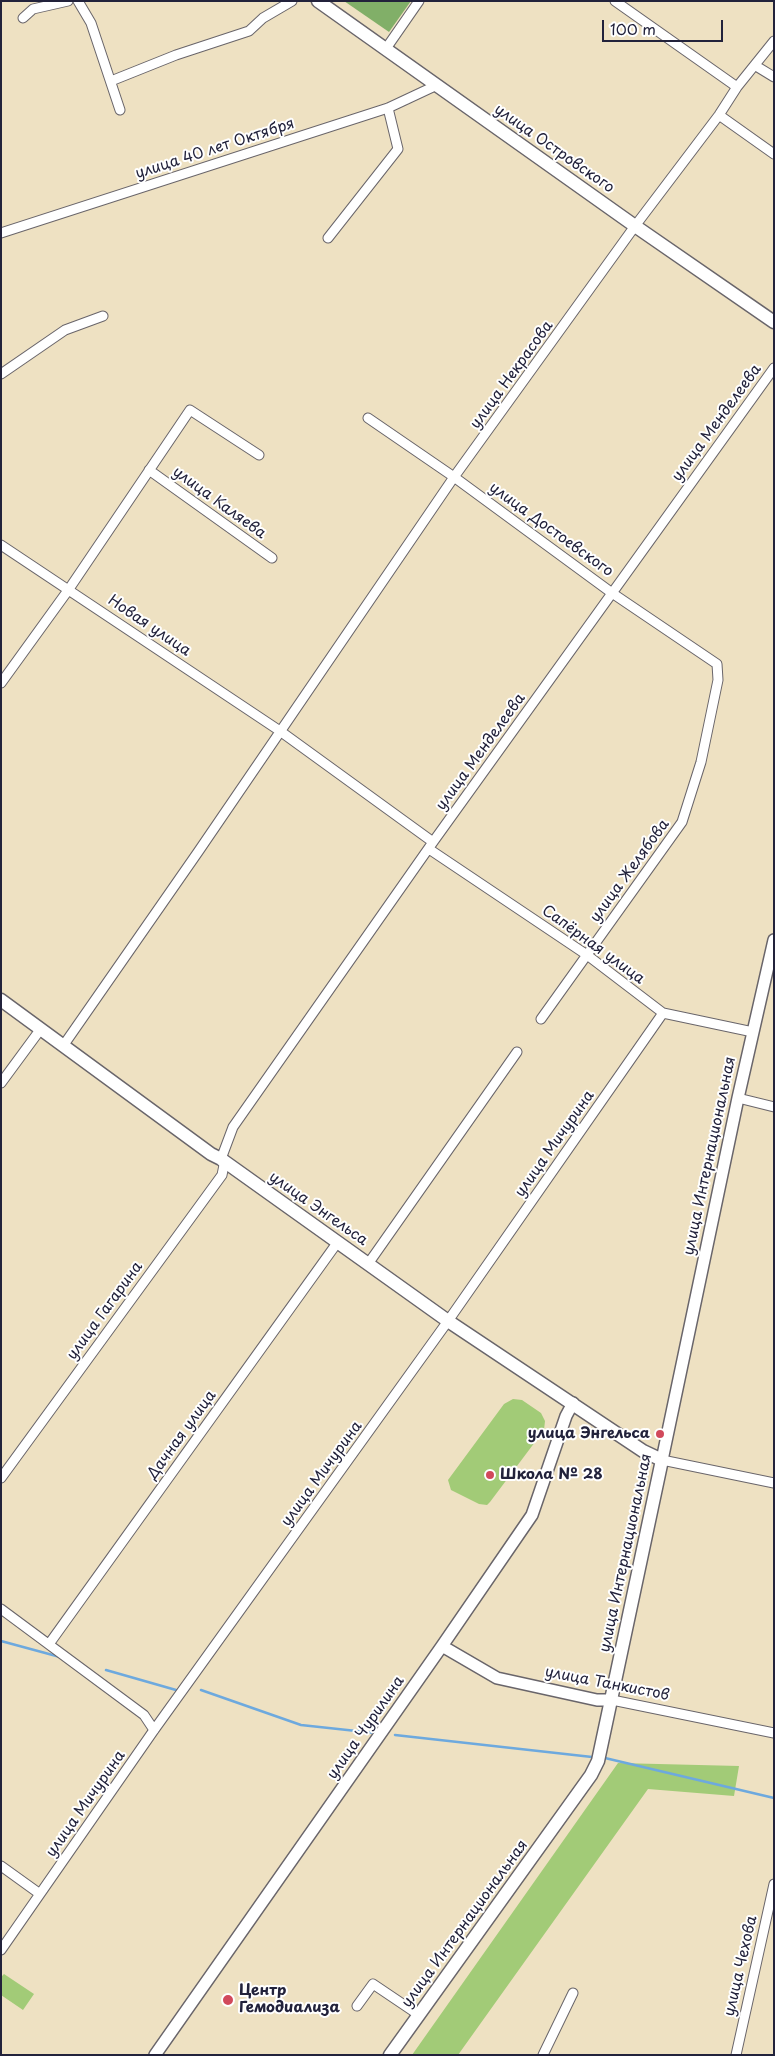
<!DOCTYPE html>
<meta charset="utf-8">
<style>
body{margin:0}
#map{position:relative;width:775px;height:2056px;overflow:hidden;background:#eee1c2;font-family:"Playpen Sans",sans-serif}
canvas{display:block}
.frame{position:absolute;inset:0;border:2px solid #22223b;pointer-events:none}
.scale{position:absolute;left:602px;top:20px;width:121px;height:22px;box-sizing:border-box;border:2px solid #22223b;border-top:0;padding-left:6px;font-size:15px;line-height:18px;white-space:nowrap;color:#22223b;-webkit-text-stroke:4px #fff;paint-order:stroke}
</style>
<div id="map">
<canvas width="775" height="2056"></canvas>
<div class="frame"></div>
<div class="scale">100 m</div>
</div>
<script>
const ctx = document.querySelector('canvas').getContext('2d');
ctx.lineJoin = 'round';
function fillPath(path, color) { ctx.fillStyle = color; ctx.fill(path, 'evenodd'); }
const toPath = rows => new Path2D(rows.map(r => 'M' + r).join(''));
function strokePath(path, color, width, dash) { ctx.strokeStyle = color; ctx.lineWidth = width; ctx.lineCap = dash ? 'butt' : 'round'; ctx.setLineDash(dash || []); ctx.stroke(path); }
function label(font, color, halo, rows, align = 'center') {
  ctx.font = font + ' "Playpen Sans",sans-serif'; ctx.lineWidth = 4; ctx.setLineDash([]); ctx.textBaseline = 'middle'; ctx.strokeStyle = halo; ctx.fillStyle = color; for (const [text, x, y, turn = 0] of rows) {
    ctx.save(); ctx.translate(x, y); ctx.rotate((+turn || 0) * Math.PI / 180); ctx.textAlign = isNaN(turn) ? turn : align; if (halo) ctx.strokeText(text, 0, 0); ctx.fillText(text, 0, 0); ctx.restore();
  }
}
const green = toPath([
 [513,1399,522,1400,541,1413,545,1421,544,1430,490,1502,487,1505,479,1504,451,1490,448,1480,504,1404],
 [618,1763,739,1766,734,1796,648,1789,458,2055,412,2055],
 [4,1974,34,1994,23,2010,1,1995,1,1977]
]);
const forest = toPath([
 [344,1,411,1,389,32]
]);
const stream = toPath([
 [1,1641,60,1657],
 [106,1670,176,1690],
 [201,1690,301,1725,375,1733],
 [395,1735,592,1757],
 [605,1758,774,1798]
]);
const minor = toPath([
 [78,1,91,23,120,110],
 [615,1,737,87],
 [23,18,33,9,68,1],
 [385,50,419,1],
 [756,66,774,77],
 [111,81,176,55,249,31,263,18,292,1],
 [719,115,774,154],
 [1,233,388,108,435,86],
 [328,238,398,149,388,108],
 [1,374,65,330,103,316],
 [368,418,454,477,612,593,717,664,718,680,701,762,682,822,541,1019],
 [149,470,272,558],
 [1,545,280,731,433,842],
 [1,683,69,589,190,410,259,455],
 [429,849,587,955,663,1013,753,1032],
 [63,1046,198,852,454,477,635,226,719,115,737,87,774,41],
 [1,1083,40,1030],
 [738,1098,774,1107],
 [368,1264,517,1052],
 [662,1460,774,1483],
 [1,1478,222,1175,224,1165,221,1159,233,1127,433,842,774,368],
 [1,1609,144,1715,154,1730],
 [49,1644,337,1243],
 [612,1700,774,1733],
 [1,1866,40,1894],
 [1,1950,154,1730,448,1321,663,1013],
 [357,2006,373,1984,419,2015],
 [543,2055,573,1993],
 [736,2055,774,1884]
]);
const tertiary = toPath([
 [662,1460,738,1098,774,940],
 [442,1646,497,1678,597,1700,612,1700],
 [155,2055,442,1646,532,1515,566,1416,573,1403]
]);
const secondary = toPath([
 [318,1,635,226,774,322],
 [1,1000,211,1154,221,1159,448,1321,643,1451,662,1460,598,1761,591,1775,390,2055]
]);
const markers = [
 [660,1434,5,"#d1495b"],
 [490,1475,5,"#d1495b"],
 [228,2000,6,"#d1495b"]
];
const streetNames = [
 ["улица 40 лет Октября",215,149,-18],
 ["улица Островского",554,149,35],
 ["улица Некрасова",512,375,-54],
 ["улица Менделеева",717,423,-54],
 ["улица Каляева",219,503,36],
 ["улица Достоевского",551,530,36],
 ["Новая улица",149,626,34],
 ["улица Менделеева",481,752,-54],
 ["улица Желябова",630,871,-54],
 ["Сапёрная улица",593,945,36],
 ["улица Мичурина",555,1144,-55],
 ["улица Интернациональная",710,1156,-78],
 ["улица Энгельса",318,1209,35],
 ["улица Гагарина",105,1311,-54],
 ["Дачная улица",182,1435,-54],
 ["улица Мичурина",322,1474,-54],
 ["улица Интернациональная",626,1553,-78],
 ["улица Танкистов",607,1684,11],
 ["улица Чурилина",366,1728,-55],
 ["улица Мичурина",86,1804,-55],
 ["улица Интернациональная",465,1924,-54],
 ["улица Чехова",741,1966,-77]
];
const poiNames = [
 ["улица Энгельса",650,1434,"right"],
 ["Школа № 28",500,1475],
 ["Центр",239,1991],
 ["Гемодиализа",239,2008]
];
fillPath(green, '#a2cb77');
fillPath(forest, '#81af68');
strokePath(stream, '#6da9de', 2.5);
strokePath(minor, '#69656a', 11);
strokePath(tertiary, '#69656a', 14);
strokePath(secondary, '#69656a', 15);
strokePath(minor, '#fff', 9);
strokePath(tertiary, '#fff', 11);
strokePath(secondary, '#fff', 12);
for (const [x, y, r, color] of markers) { const dot = new Path2D(); dot.arc(x, y, r, 0, 2 * Math.PI); ctx.fillStyle = color; ctx.fill(dot); strokePath(dot, '#fff', 2); }
label('15px', '#22223b', '#fff', streetNames);
label('bold 15px', '#22223b', '#fff', poiNames, 'left');
</script>
